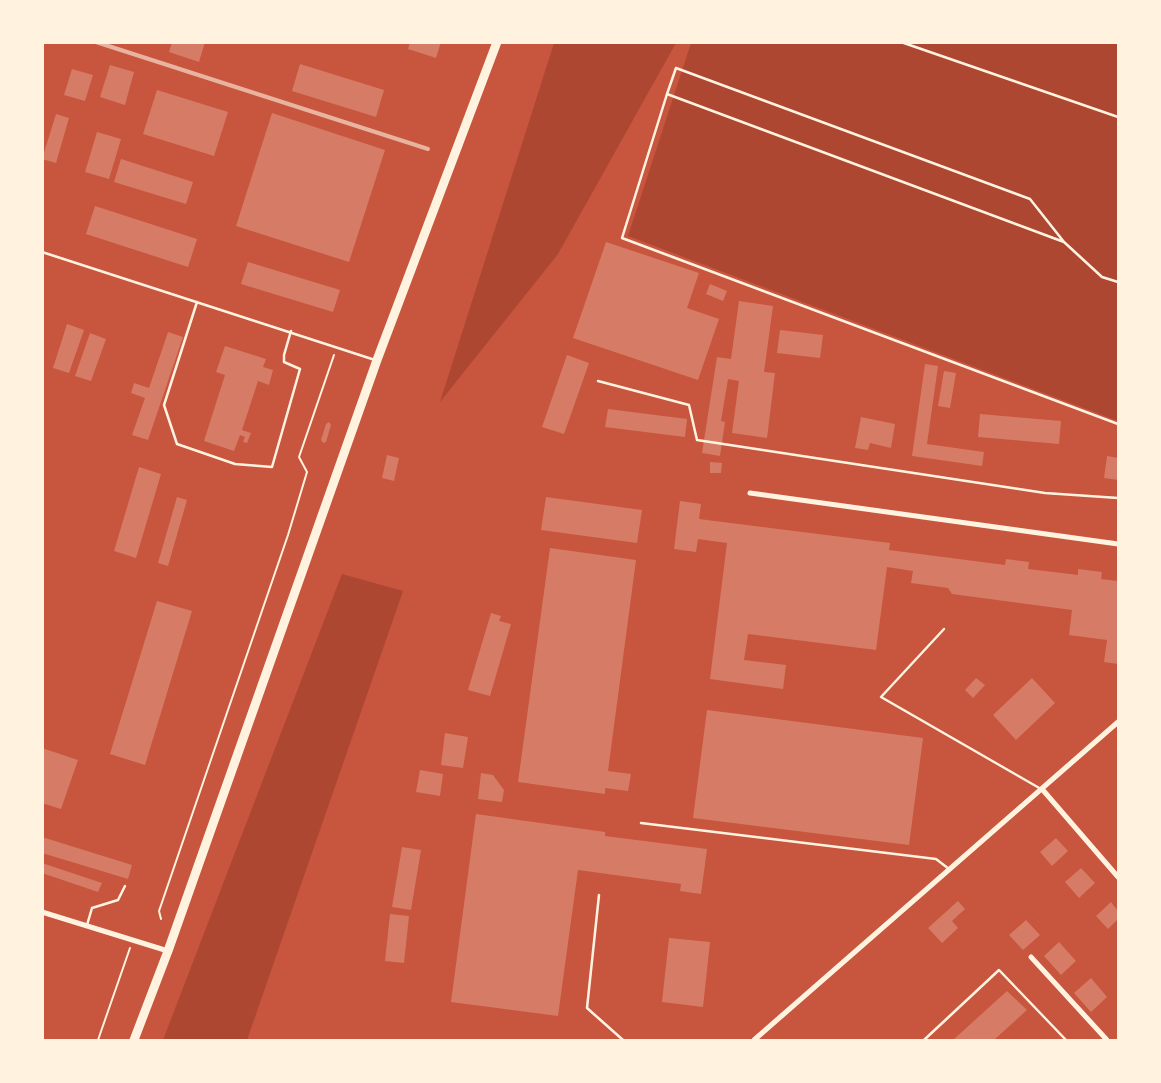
<!DOCTYPE html>
<style>
body{margin:0}
#map{position:relative;width:1161px;height:1083px;overflow:hidden;background:#c8553d;font-family:"Fira Sans Condensed",sans-serif}
canvas{display:block}
.frame{position:absolute;inset:0;border:44px solid #fff3e0;pointer-events:none}
</style>
<div id="map">
<canvas width="1161" height="1083"></canvas>
<div class="frame"></div>
</div>
<script>
const ctx = document.querySelector('canvas').getContext('2d');
ctx.lineJoin = 'round';
function fillPath(path, color) { ctx.fillStyle = color; ctx.fill(path, 'evenodd'); }
const toPath = rows => new Path2D(rows.map(r => 'M' + r).join(''));
function strokePath(path, color, width, dash) { ctx.strokeStyle = color; ctx.lineWidth = width; ctx.lineCap = dash ? 'butt' : 'round'; ctx.setLineDash(dash || []); ctx.stroke(path); }
const green = toPath([
 [554,43,676,43,558,254,440,402],
 [691,43,1118,43,1118,421,628,236],
 [342,574,403,591,247,1040,163,1040]
]);
const building = toPath([
 [172,42,205,42,199,62,169,52],
 [410,42,441,42,436,58,408,49],
 [300,64,384,90,376,117,292,91],
 [110,65,134,72,125,105,100,97],
 [72,69,93,75,85,101,64,95],
 [157,90,228,112,214,156,143,134],
 [272,113,385,150,349,262,236,226],
 [56,114,69,118,56,163,42,159],
 [97,132,121,139,109,179,85,172],
 [121,159,193,182,186,204,114,182],
 [95,206,197,239,188,267,86,234],
 [606,242,699,273,687,308,719,319,698,380,573,338],
 [248,262,340,290,333,312,241,284],
 [710,284,727,291,723,301,706,294],
 [739,301,773,306,764,372,775,373,767,438,732,433,739,381,728,379,721,421,725,422,720,456,702,453,717,357,731,359],
 [67,324,84,330,69,373,53,368],
 [780,330,823,335,820,358,777,353],
 [168,332,183,337,148,440,132,435,145,398,131,393,134,383,149,388],
 [90,333,106,339,91,381,75,376],
 [225,346,266,359,263,367,273,370,269,385,258,381,242,430,251,433,247,443,243,442,245,437,240,435,234,451,204,441,225,375,216,372],
 [567,355,589,363,564,434,542,427],
 [925,364,938,366,927,444,984,452,982,466,912,456],
 [944,371,956,373,950,408,938,406],
 [608,409,687,419,685,437,605,427],
 [980,414,1061,421,1059,444,978,437],
 [861,417,895,424,891,448,870,443,868,450,855,448],
 [329,422,331,425,326,442,323,443,321,440,326,424],
 [387,455,399,458,394,481,382,478],
 [1107,456,1118,458,1118,480,1104,478],
 [710,462,722,463,721,473,710,473],
 [139,467,161,474,136,558,114,551],
 [177,497,187,500,168,566,158,563],
 [546,497,642,510,637,543,541,530],
 [680,501,701,504,699,519,890,543,889,550,1005,565,1006,559,1029,562,1028,569,1078,575,1078,569,1102,572,1101,579,1118,581,1118,664,1104,662,1107,640,1069,635,1072,610,952,594,948,588,911,583,913,571,887,567,876,650,748,634,744,660,786,665,783,689,710,679,727,543,698,539,696,552,674,549],
 [550,548,636,560,608,771,631,774,628,791,605,788,605,794,518,782],
 [157,601,192,611,145,765,110,754],
 [491,613,501,616,499,621,511,624,490,696,468,690],
 [976,678,985,685,973,698,965,690],
 [1032,678,1055,703,1016,740,993,715],
 [707,710,923,738,909,845,693,818],
 [445,733,468,737,463,768,441,765],
 [42,748,78,760,61,809,42,803],
 [420,770,443,774,440,796,416,792],
 [481,773,493,775,504,790,502,802,478,799],
 [476,814,605,832,605,836,707,849,701,894,680,891,681,884,578,870,558,1016,451,1002],
 [42,837,132,865,128,879,42,853],
 [1056,838,1068,851,1052,866,1040,852],
 [402,847,421,850,411,910,392,907],
 [42,863,102,883,98,892,42,873],
 [1081,868,1095,883,1079,898,1065,882],
 [958,901,965,909,952,921,958,928,942,943,928,928],
 [1111,902,1118,911,1118,919,1108,929,1096,916],
 [390,914,409,916,404,963,385,961],
 [1026,920,1040,935,1023,950,1009,935],
 [669,938,710,942,703,1007,662,1002],
 [1059,942,1076,961,1061,975,1044,956],
 [1091,978,1107,997,1091,1012,1074,993],
 [1007,991,1027,1010,994,1040,953,1040]
]);
const path = toPath([
 [161,919,159,911,288,535,307,472,299,457,334,355],
 [98,1040,130,948]
]);
const service = toPath([
 [901,42,1118,117],
 [667,94,622,238,1118,424],
 [1064,242,667,94,676,68,1030,199,1064,242,1102,277,1118,282],
 [42,252,375,360],
 [197,302,164,405,177,444,235,464,272,467,300,369,284,362,284,355,291,331],
 [598,381,689,405,697,440,1045,493,1118,498],
 [944,629,881,697,1041,789],
 [641,823,936,859,949,869],
 [599,895,587,1008,623,1040],
 [87,925,92,908,118,900,125,886],
 [924,1040,999,970,1066,1040]
]);
const minor = toPath([
 [750,493,1118,544],
 [1042,789,1118,877],
 [42,912,168,951],
 [1031,957,1107,1040],
 [754,1040,1118,722]
]);
const trunk = toPath([
 [134,1040,168,951,377,360,497,42]
]);
const rail = toPath([
 [96,42,428,149]
]);
fillPath(green, '#ae4732');
fillPath(building, '#d67c66');
strokePath(path, '#fff3e0', 2);
strokePath(service, '#fff3e0', 2.5);
strokePath(minor, '#fff3e0', 5);
strokePath(trunk, '#fff3e0', 9);
strokePath(rail, '#e9b49f', 4);
</script>
